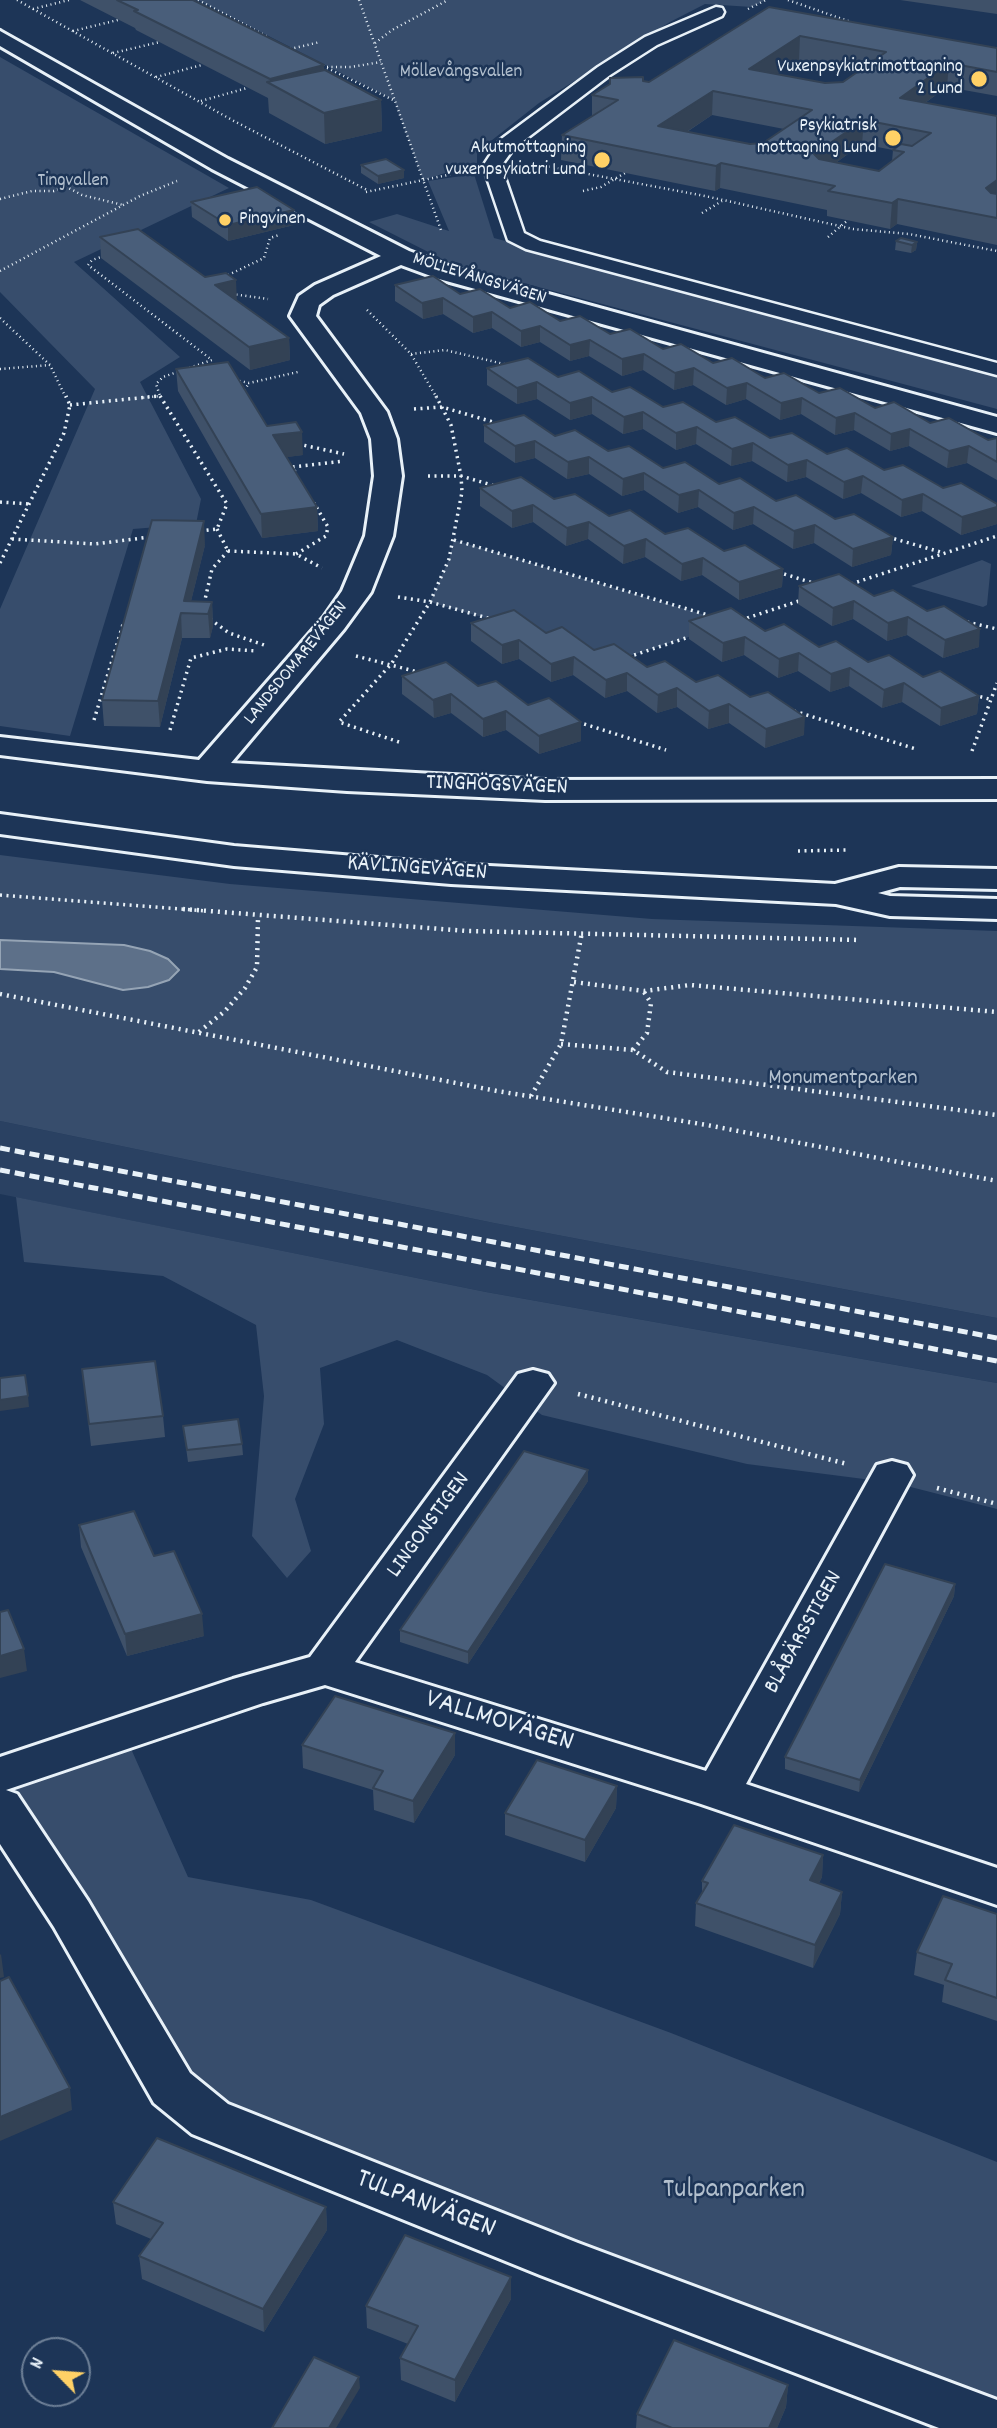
<!DOCTYPE html>
<meta charset="utf-8">
<style>
body{margin:0}
#map{position:relative;width:997px;height:2428px;overflow:hidden;background:#1d3557;font-family:Dekko,sans-serif}
canvas{display:block}
.north{position:absolute;left:21px;top:2337px;width:70px;height:70px;box-sizing:border-box;background:#1d3557;border:2px solid #6e8097;border-radius:50%;rotate:295deg;font-size:19px;font-weight:700;line-height:28px;text-align:center;color:#e8f1f8}
.north::after{content:'';display:block;margin:auto;width:24px;height:32px;background:#ffd166;clip-path:polygon(50% 0,100% 100%,50% 72%,0 100%)}
</style>
<div id="map">
<canvas width="997" height="2428"></canvas>
<div class="north">N</div>
</div>
<script>
const ctx = document.querySelector('canvas').getContext('2d');
ctx.lineJoin = 'round';
function fillPath(path, color) { ctx.fillStyle = color; ctx.fill(path, 'evenodd'); }
const toPath = rows => new Path2D(rows.map(r => 'M' + r).join(''));
function strokePath(path, color, width, dash) { ctx.strokeStyle = color; ctx.lineWidth = width; ctx.lineCap = dash ? 'butt' : 'round'; ctx.setLineDash(dash || []); ctx.stroke(path); }
function label(font, color, halo, rows, align = 'center') {
  ctx.font = font + ' Dekko,sans-serif'; ctx.lineWidth = 5; ctx.setLineDash([]); ctx.textBaseline = 'middle'; ctx.strokeStyle = halo; ctx.fillStyle = color; for (const [text, x, y, turn = 0] of rows) {
    ctx.save(); ctx.translate(x, y); ctx.rotate((+turn || 0) * Math.PI / 180); ctx.textAlign = isNaN(turn) ? turn : align; if (halo) ctx.strokeText(text, 0, 0); ctx.fillText(text, 0, 0); ctx.restore();
  }
}
const built = toPath([
 [0,1121,494,1223,997,1318,997,1383,486,1292,0,1194]
]);
const green = toPath([
 [198,0,766,0,752,7,705,4,670,22,539,103,477,152,477,163,423,180,394,100],
 [0,57,229,188,74,262,180,357,140,382,201,499,196,524,133,529,70,736,0,726,0,609,95,389,0,292],
 [474,174,494,238,997,373,997,409,452,264,369,222,397,214,449,231,428,181],
 [454,540,732,623,623,658,430,602,449,559],
 [982,560,991,564,987,605,983,607,911,586],
 [0,855,230,884,652,919,997,931,997,1318,494,1223,0,1121],
 [16,1197,486,1292,997,1383,997,1509,895,1483,747,1464,542,1415,487,1375,397,1340,320,1368,324,1424,295,1499,311,1551,287,1578,252,1536,264,1396,256,1325,163,1276,24,1262],
 [124,1733,188,1877,311,1900,671,2033,997,2162,997,2425,210,2119,0,1806,0,1775]
]);
const water = toPath([
 [0,940,124,945,150,951,168,959,179,970,169,980,148,987,123,990,54,972,0,969,0,940]
]);
const pathFar2 = toPath([
 [17,0,232,120,369,191],
 [198,0,268,37],
 [359,0,442,233],
 [788,0,851,22],
 [33,9,69,0],
 [748,9,766,0],
 [73,31,118,20],
 [375,43,392,30,448,0],
 [290,49,320,42],
 [113,53,160,42],
 [319,64,393,100],
 [327,67,351,67,381,62],
 [156,77,202,65],
 [201,101,247,88],
 [540,165,705,196,853,229,909,234,997,251],
 [583,191,601,187,625,173],
 [366,192,457,173],
 [0,199,32,191,54,191,65,186,82,195,123,205],
 [702,213,722,201],
 [828,237,848,220],
 [104,256,92,260,88,265,212,360,163,377,156,384,160,396,140,398],
 [0,271,140,196,177,181],
 [224,277,264,258,270,238,279,235],
 [232,294,268,299],
 [367,310,411,354,437,398],
 [0,318,50,365,66,398],
 [411,354,445,350,508,365],
 [0,369,50,365],
 [235,380,249,383,298,372],
 [246,394,244,391,249,383]
]);
const pathFar1 = toPath([
 [160,396,227,504,217,529,201,531],
 [70,405,158,396],
 [414,409,442,407,500,424],
 [298,444,344,454],
 [295,472,292,467,344,461],
 [428,476,461,476,495,486],
 [0,502,29,504],
 [217,529,228,551],
 [888,537,944,553],
 [12,539,95,544,150,537],
 [454,540,711,616],
 [228,551,296,554,322,568],
 [296,554,326,536,328,527,314,503],
 [0,563,64,433,70,405,66,396],
 [778,572,816,584],
 [851,584,997,536],
 [398,597,430,602,491,619],
 [204,604,212,569,228,551],
 [210,619,229,633,264,645],
 [741,620,802,600],
 [967,622,997,629],
 [356,656,422,673],
 [628,657,692,636],
 [974,695,989,699],
 [794,711,916,749],
 [94,720,124,621],
 [578,722,666,750],
 [170,730,191,658,227,649,257,651],
 [399,742,339,722,392,663,430,602,449,559,462,492,461,476,451,425,436,396],
 [972,751,997,683],
 [798,851,846,850],
 [0,895,206,911]
]);
const path = toPath([
 [183,909,467,931,860,940],
 [574,982,644,991,690,985,997,1012],
 [0,994,497,1091,707,1125,997,1181],
 [199,1032,225,1011,245,988,257,967,258,917],
 [561,1044,633,1050,667,1072,997,1115],
 [633,1050,647,1033,651,1003,644,992],
 [531,1096,561,1044,582,932],
 [578,1394,847,1464],
 [937,1488,997,1504]
]);
const service = toPath([
 [716,7,722,8,724,12,722,16,657,45,610,75,514,148,501,166,524,233,540,241,997,363,997,375,526,249,508,240,483,166,500,140,598,67,645,37,716,7]
]);
const minor = toPath([
 [0,31,228,159,409,251,457,269,997,417,997,433,439,279,401,265,333,295,319,305,316,316,387,412,397,439,402,476,393,536,371,592,344,629,231,763,545,780,997,779,997,799,545,800,347,791,207,781,0,755,0,737,199,760,324,617,342,591,365,536,374,476,371,439,361,413,290,316,299,296,315,285,381,256,212,169,0,46,0,31],
 [533,1370,548,1374,554,1383,355,1662,706,1771,877,1465,892,1461,907,1465,913,1475,746,1784,997,1868,997,1905,701,1804,325,1685,263,1703,6,1790,17,1794,88,1901,190,2073,228,2104,578,2243,997,2400,997,2428,939,2428,540,2275,192,2134,154,2103,54,1927,0,1844,0,1757,233,1679,310,1657,518,1374,533,1370]
]);
const secondary = toPath([
 [0,814,234,846,451,864,835,884,899,867,997,869,997,889,900,887,878,893,890,896,997,899,997,919,890,916,836,904,451,884,234,866,0,834,0,814]
]);
const rail = toPath([
 [0,1148,997,1338],
 [0,1170,997,1361]
]);
const wall = toPath([
 [80,0,193,0,381,100,382,131,325,144,269,113,268,98,136,30,135,28],
 [900,0,997,0,997,14],
 [769,7,997,48,997,96,947,87,925,103,997,116,997,245,897,224,890,229,827,216,827,210,720,188,715,191,561,160,562,135,592,117,592,95,643,81,649,82],
 [799,60,859,71,843,82,825,83,777,74],
 [712,115,784,129,763,143,750,144,687,132],
 [862,144,893,150,892,161,879,171,837,162],
 [361,165,404,178,378,184,361,173],
 [191,202,294,210,294,225,228,241,192,217],
 [100,237,237,301,289,338,290,360,250,370,101,258],
 [896,241,917,242,916,250,911,253,895,250],
 [395,285,460,294,663,349,988,440,997,438,997,480,967,463,947,468,909,446,890,451,854,430,835,435,801,414,780,420,746,399,726,405,693,385,674,390,643,370,622,376,589,356,570,361,540,342,521,347,492,328,473,333,443,314,423,319,395,301],
 [487,368,558,377,770,438,884,470,997,504,997,524,961,535,922,511,901,517,861,493,843,499,806,477,787,482,752,461,731,466,696,444,676,450,643,429,623,434,592,414,570,420,537,399,517,404,487,385],
 [176,369,267,426,303,455,286,457,317,507,318,531,262,538,178,391],
 [484,425,555,436,776,501,893,537,891,555,852,567,814,543,793,549,753,524,733,530,698,507,678,513,644,490,622,496,589,474,567,479,535,458,515,463,484,442],
 [480,488,554,499,783,569,782,587,739,600,702,575,681,581,645,557,623,564,588,539,566,546,533,522,512,528,480,506],
 [205,545,191,601,212,602,213,626,210,638,182,638,160,727,104,726,102,700],
 [799,586,874,596,979,647,943,658,907,635,887,641,853,619,832,626,798,604],
 [689,621,765,631,868,662,923,677,979,696,977,714,940,726,902,702,882,708,849,686,830,692,798,671,778,678,744,655,722,662,689,639],
 [471,623,546,633,594,650,696,682,804,735,765,748,729,723,708,729,677,707,657,713,627,691,605,698,573,675,551,682,519,659,502,664,471,641],
 [402,676,478,686,528,705,581,741,539,754,506,730,483,737,451,713,434,718,402,694],
 [82,1369,163,1416,165,1437,91,1446],
 [183,1426,242,1444,243,1455,188,1462],
 [588,1470,588,1481,468,1664,400,1642,400,1630],
 [79,1525,204,1636,127,1656,81,1547],
 [955,1584,954,1596,859,1792,785,1769,785,1757],
 [455,1733,455,1755,414,1823,374,1810,373,1790,303,1768,302,1745],
 [617,1786,616,1808,585,1862,505,1835,505,1813],
 [823,1855,822,1877,819,1883,842,1892,840,1914,813,1968,695,1926,696,1903,702,1894,702,1881],
 [997,1914,997,2021,942,2002,944,1985,914,1975,917,1952],
 [113,2202,326,2207,327,2230,264,2332,142,2279,139,2256,151,2239,116,2224],
 [511,2299,455,2402,401,2380,400,2358,408,2344,367,2328,366,2306],
 [788,2385,786,2407,777,2428,636,2428,637,2414]
]);
const shadedWall = toPath([
 [800,36,799,60,748,93,749,69],
 [949,63,947,87,898,122,900,98],
 [324,65,325,85,270,83,270,79],
 [713,91,712,115,657,151,658,126],
 [381,100,382,131,325,144,324,113],
 [864,120,862,144,813,179,814,154],
 [721,163,720,188,715,191,716,166],
 [404,170,404,178,378,184,378,176],
 [997,180,997,203,986,188],
 [898,199,897,224,890,229,892,203],
 [294,210,294,225,228,241,228,225],
 [917,242,916,250,911,253,912,245],
 [236,280,237,302,215,285],
 [443,298,443,314,423,319,422,303],
 [492,312,492,328,473,333,473,317],
 [540,326,540,342,521,347,521,331],
 [289,338,290,360,250,370,249,347],
 [590,340,589,356,570,361,570,345],
 [644,354,643,370,622,376,622,359],
 [694,368,693,385,674,390,675,373],
 [537,382,537,399,517,404,517,388],
 [747,383,746,399,726,405,727,388],
 [592,397,592,414,570,420,570,403],
 [802,398,801,414,780,420,781,403],
 [643,412,643,429,623,434,624,417],
 [855,413,854,430,835,435,836,418],
 [697,427,696,444,676,450,676,433],
 [910,429,909,446,890,451,891,434],
 [302,432,303,455,274,459,273,435],
 [535,441,535,458,515,463,515,446],
 [753,443,752,461,731,466,732,449],
 [969,446,967,463,947,468,949,451],
 [589,457,589,474,567,479,568,462],
 [807,460,806,477,787,482,788,465],
 [644,473,644,490,622,496,623,479],
 [863,476,861,493,843,499,844,482],
 [699,490,698,507,678,513,679,495],
 [923,494,922,511,901,517,902,500],
 [533,505,533,522,512,528,512,511],
 [317,507,318,531,262,538,261,514],
 [754,507,753,524,733,530,734,513],
 [997,507,997,524,961,535,962,517],
 [204,521,205,545,188,613,184,601],
 [589,522,588,539,566,546,567,528],
 [815,525,814,543,793,549,794,531],
 [893,537,891,555,852,567,853,549],
 [646,539,645,557,623,564,624,546],
 [703,558,702,575,681,581,682,564],
 [783,569,782,587,739,600,739,582],
 [854,601,853,619,832,626,833,608],
 [212,602,213,626,210,638,208,614],
 [181,613,182,638,160,727,158,701],
 [908,617,907,635,887,641,888,623],
 [980,629,979,647,943,658,945,640],
 [745,637,744,655,722,662,723,643],
 [519,640,519,659,502,664,502,645],
 [799,653,798,671,778,678,779,659],
 [574,657,573,675,551,682,551,664],
 [850,668,849,686,830,692,831,674],
 [627,673,627,691,605,698,606,680],
 [904,683,902,702,882,708,884,690],
 [677,688,677,707,657,713,658,695],
 [451,694,451,713,434,718,433,700],
 [979,696,977,714,940,726,941,708],
 [729,704,729,723,708,729,709,711],
 [506,711,506,730,483,737,483,719],
 [805,717,804,735,765,748,766,729],
 [581,722,581,741,539,754,539,736],
 [28,1396,29,1407,0,1411,0,1400],
 [588,1470,588,1481,468,1664,468,1652],
 [955,1584,954,1596,859,1792,860,1780],
 [202,1614,204,1636,127,1656,125,1634],
 [24,1649,27,1671,0,1678,0,1656],
 [455,1733,455,1755,414,1823,413,1801],
 [617,1786,616,1808,585,1862,585,1840],
 [823,1855,822,1877,809,1903,810,1880],
 [842,1892,840,1914,813,1968,815,1945],
 [1,1954,4,1977,0,1978,0,1955],
 [70,2088,72,2110,0,2141,0,2117],
 [326,2207,327,2230,264,2332,263,2309],
 [511,2277,511,2299,455,2402,455,2380],
 [359,2377,360,2388,336,2428,329,2428],
 [788,2385,786,2407,777,2428,769,2428]
]);
const building = toPath([
 [117,0,193,0,324,65,270,79,134,11,138,10,117,0],
 [769,7,997,48,997,72,949,63,900,98,997,116,997,180,986,188,991,193,997,194,997,218,898,199,892,203,828,191,835,186,721,163,716,166,562,135,618,100,592,95,610,84,610,78,643,77,643,81,649,82,769,7],
 [800,36,886,52,843,82,825,83,749,69,800,36],
 [713,91,812,110,763,143,750,144,658,126,713,91],
 [864,120,931,133,912,146,901,144,893,150,904,152,879,171,819,159,814,154,864,120],
 [325,70,381,100,324,113,267,82,325,70],
 [386,159,404,170,378,176,361,165,386,159],
 [257,187,294,210,228,225,191,202,257,187],
 [138,229,205,277,226,273,236,280,215,285,289,338,249,347,100,237,138,229],
 [901,238,917,242,912,245,896,241,901,238],
 [433,276,460,294,480,289,510,308,530,302,560,321,580,316,610,334,630,329,663,349,681,344,713,363,732,358,765,378,784,373,819,393,840,388,875,408,894,402,930,423,949,418,988,440,997,438,997,462,969,446,949,451,910,429,891,434,855,413,836,418,802,398,781,403,747,383,727,388,694,368,675,373,644,354,622,359,590,340,570,345,540,326,521,331,492,312,473,317,443,298,422,303,395,285,433,276],
 [528,358,558,377,579,371,612,392,630,387,663,407,683,402,716,422,735,417,770,438,792,433,827,454,847,448,884,470,903,465,943,488,961,483,997,504,997,507,962,517,923,494,902,500,863,476,844,482,807,460,788,465,753,443,732,449,697,427,676,433,643,412,624,417,592,397,570,403,537,382,517,388,487,368,528,358],
 [228,362,267,426,296,422,302,432,273,435,317,507,261,514,176,369,228,362],
 [524,415,555,436,575,430,608,451,629,446,663,468,685,462,719,484,740,478,776,501,796,495,835,519,854,514,893,537,853,549,815,525,794,531,754,507,734,513,699,490,679,495,644,473,623,479,589,457,568,462,535,441,515,446,484,425,524,415],
 [521,477,554,499,575,494,609,516,630,510,665,534,688,528,724,551,745,545,783,569,739,582,703,558,682,564,646,539,624,546,589,522,567,528,533,505,512,511,480,488,521,477],
 [152,520,204,521,184,601,212,602,208,614,181,613,158,701,102,700,152,520],
 [839,574,874,596,893,590,927,611,944,606,980,629,945,640,908,617,888,623,854,601,833,608,799,586,839,574],
 [731,608,765,631,784,624,819,647,836,641,868,662,889,655,923,677,940,671,979,696,941,708,904,683,884,690,850,668,831,674,799,653,779,659,745,637,723,643,689,621,731,608],
 [514,610,546,633,562,627,594,650,614,644,647,667,665,661,696,682,718,675,750,697,768,692,805,717,766,729,729,704,709,711,677,688,658,695,627,673,606,680,574,657,551,664,519,640,502,645,471,623,514,610],
 [446,662,478,686,496,681,528,705,549,698,581,722,539,736,506,711,483,719,451,694,433,700,402,676,446,662],
 [155,1361,163,1416,89,1424,82,1369,155,1361],
 [25,1375,28,1396,0,1400,0,1378,25,1375],
 [238,1419,242,1444,187,1450,183,1426,238,1419],
 [524,1451,588,1470,468,1652,400,1630,524,1451],
 [134,1511,154,1556,174,1551,202,1614,125,1634,79,1525,134,1511],
 [885,1564,955,1584,860,1780,785,1757,885,1564],
 [8,1610,24,1649,0,1656,0,1612,8,1610],
 [335,1696,455,1733,413,1801,373,1788,383,1771,302,1745,335,1696],
 [537,1760,617,1786,585,1840,505,1813,537,1760],
 [734,1825,823,1855,810,1880,842,1892,815,1945,696,1903,708,1883,702,1881,734,1825],
 [943,1896,997,1914,997,1998,945,1980,952,1964,917,1952,943,1896],
 [9,1977,70,2088,0,2117,0,1981,9,1977],
 [157,2138,326,2207,263,2309,139,2256,163,2223,113,2202,157,2138],
 [405,2235,511,2277,455,2380,400,2358,418,2326,366,2306,405,2235],
 [674,2340,788,2385,769,2428,672,2428,637,2414,674,2340],
 [314,2357,359,2377,329,2428,272,2428,314,2357]
]);
const markers = [
 [979,79,9,"#ffd166"],
 [893,138,9,"#ffd166"],
 [602,160,9,"#ffd166"],
 [225,220,7,"#ffd166"]
];
const farPoinames = [
 ["Vuxenpsykiatrimottagning",963,68],
 ["2 Lund",963,90],
 ["Psykiatrisk",877,127],
 ["mottagning Lund",877,149],
 ["Akutmottagning",586,149],
 ["vuxenpsykiatri Lund",586,171],
 ["Pingvinen",239,220,"left"]
];
const farParknames = [
 ["Möllevångsvallen",461,73],
 ["Tingvallen",73,182]
];
const farStreetnames = [
 ["MÖLLEVÅNGSVÄGEN",479,280,17],
 ["LANDSDOMAREVÄGEN",297,664,-51]
];
const streetNames = [
 ["TINGHÖGSVÄGEN",497,787,2],
 ["KÄVLINGEVÄGEN",417,870,4],
 ["LINGONSTIGEN",430,1526,-54],
 ["BLÅBÄRSSTIGEN",805,1633,-61]
];
const parkNames = [
 ["Monumentparken",843,1080]
];
const nearStreetnames = [
 ["VALLMOVÄGEN",499,1723,17],
 ["TULPANVÄGEN",425,2206,21]
];
const nearParknames = [
 ["Tulpanparken",734,2192]
];
fillPath(built, '#2a4162');
fillPath(green, '#374d6c');
fillPath(water, '#5d7089');
strokePath(water, '#95a4b5', 2);
strokePath(service, '#e8f1f8', 5);
strokePath(minor, '#e8f1f8', 6);
strokePath(secondary, '#e8f1f8', 6);
strokePath(pathFar2, '#e8f1f8', 2.5, [1, 3.5]);
strokePath(pathFar1, '#e8f1f8', 3.5, [2, 4.5]);
strokePath(path, '#e8f1f8', 4.5, [2, 5]);
fillPath(service, '#1d3557');
fillPath(minor, '#1d3557');
fillPath(secondary, '#1d3557');
strokePath(rail, '#e8f1f8', 5, [10, 5]);
fillPath(wall, '#3f5169');
fillPath(shadedWall, '#334255');
fillPath(building, '#495e7a');
strokePath(building, '#334255', 2);
for (const [x, y, r, color] of markers) { const dot = new Path2D(); dot.arc(x, y, r, 0, 2 * Math.PI); ctx.fillStyle = color; ctx.fill(dot); strokePath(dot, '#1d3557', 2.5); }
label('19px', '#e8f1f8', '#1d3557', farPoinames, 'right');
label('19px', '#b3c0ce', '#1d3557', farParknames);
label('19px', '#e8f1f8', '#1d3557', farStreetnames);
label('23px', '#e8f1f8', '#1d3557', streetNames);
label('23px', '#b3c0ce', '#1d3557', parkNames);
label('28px', '#e8f1f8', '#1d3557', nearStreetnames);
label('28px', '#b3c0ce', '#1d3557', nearParknames);
</script>
